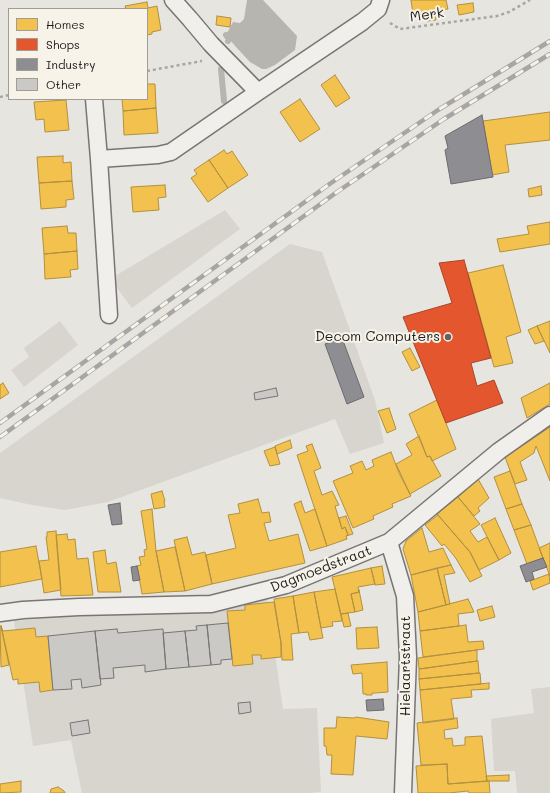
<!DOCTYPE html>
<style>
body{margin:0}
#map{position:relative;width:550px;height:793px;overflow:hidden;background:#e6e5e0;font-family:Mali,sans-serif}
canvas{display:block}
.legend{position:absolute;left:8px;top:8px;width:140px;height:92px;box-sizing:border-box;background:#f7f3e8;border:1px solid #9f9d96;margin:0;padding:5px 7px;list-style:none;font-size:12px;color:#1c1c1c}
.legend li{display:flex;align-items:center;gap:8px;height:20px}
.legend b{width:20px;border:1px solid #9f9d96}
</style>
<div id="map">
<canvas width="550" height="793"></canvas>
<ul class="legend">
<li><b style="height:11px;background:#f2c14e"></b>Homes</li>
<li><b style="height:11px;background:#e4572e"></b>Shops</li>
<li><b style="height:11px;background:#8d8d92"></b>Industry</li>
<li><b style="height:11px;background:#cac9c5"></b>Other</li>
</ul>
</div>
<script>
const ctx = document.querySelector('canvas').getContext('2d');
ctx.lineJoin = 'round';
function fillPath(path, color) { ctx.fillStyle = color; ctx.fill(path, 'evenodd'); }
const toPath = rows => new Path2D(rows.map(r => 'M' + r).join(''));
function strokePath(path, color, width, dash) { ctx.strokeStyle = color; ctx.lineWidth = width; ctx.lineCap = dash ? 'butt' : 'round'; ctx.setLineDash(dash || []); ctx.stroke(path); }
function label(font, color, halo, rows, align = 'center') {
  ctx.font = font + ' Mali,sans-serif'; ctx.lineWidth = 4; ctx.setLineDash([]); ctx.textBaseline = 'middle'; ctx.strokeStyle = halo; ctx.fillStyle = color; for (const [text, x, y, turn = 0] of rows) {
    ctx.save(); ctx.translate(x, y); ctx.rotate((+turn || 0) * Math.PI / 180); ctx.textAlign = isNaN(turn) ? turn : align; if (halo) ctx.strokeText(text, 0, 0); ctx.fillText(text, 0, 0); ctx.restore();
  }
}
const green = toPath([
 [225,210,240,229,132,308,110,279],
 [290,244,322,252,375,400,384,443,350,454,335,419,108,502,65,510,32,505,0,498,0,453],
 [60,321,78,345,24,387,11,370,29,357,24,348],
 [267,598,283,709,317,708,321,792,308,793,82,793,71,740,33,746,14,621],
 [550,687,550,793,517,793,515,771,494,771,491,719,534,713,531,689]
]);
const water = toPath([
 [247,0,263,0,297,36,295,50,275,65,266,69,262,69,250,62,236,47,226,35,233,22,240,23,244,19]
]);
const homes = toPath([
 [411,0,446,0,448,9,413,14,411,0],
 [147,2,148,8,157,6,161,30,152,32,152,34,147,35,147,9,126,9,125,6,147,2],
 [473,3,474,12,459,15,457,5,473,3],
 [435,11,436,20,427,21,426,12,435,11],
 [217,16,231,18,230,27,216,25,217,16],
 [335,75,350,98,336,107,321,85,335,75],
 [147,84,155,84,156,108,123,111,122,99,147,99,147,84],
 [300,99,320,129,300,142,280,112,300,99],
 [66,100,69,130,45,132,44,119,36,120,34,102,66,100],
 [156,108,158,133,124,135,123,111,156,108],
 [550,112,550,140,505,145,509,172,492,175,483,121,550,112],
 [224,150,227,154,232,151,248,175,228,188,209,160,224,150],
 [63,156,63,163,71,162,72,181,39,183,37,157,63,156],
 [209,160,228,188,208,202,191,178,197,174,194,170,209,160],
 [72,181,74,199,66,200,66,207,41,209,39,183,72,181],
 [165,185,166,197,158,198,159,210,133,212,131,187,165,185],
 [541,186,542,195,529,197,528,189,541,186],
 [550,222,550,244,500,252,497,239,529,234,527,226,550,222],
 [67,226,68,233,76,233,77,251,44,254,42,228,67,226],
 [77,251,78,269,70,270,71,277,45,279,44,254,77,251],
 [503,265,521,332,506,337,513,363,494,367,468,273,503,265],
 [550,321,550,353,537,326,550,321],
 [537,326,544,341,535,344,528,330,537,326],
 [410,348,420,367,412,371,402,352,410,348],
 [3,383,9,393,0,399,0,385,3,383],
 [550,383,550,404,527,418,521,398,550,383],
 [437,400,456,449,432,461,430,456,427,457,409,414,437,400],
 [389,408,396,429,387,433,378,411,389,408],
 [550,427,550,481,536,446,534,453,520,462,527,480,515,484,505,457,550,427],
 [419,436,427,457,430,456,441,476,410,494,396,464,412,455,406,444,419,436],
 [290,440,292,448,277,454,275,446,290,440],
 [312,444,321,468,314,471,322,495,332,491,339,505,335,506,342,529,345,527,348,535,346,536,347,539,327,546,297,455,308,451,306,446,312,444],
 [275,447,280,464,270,466,264,451,275,447],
 [391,452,399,473,411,496,392,504,393,507,373,516,374,519,353,528,333,481,353,473,350,466,362,461,366,470,374,466,372,460,391,452],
 [510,471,522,504,506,509,494,477,510,471],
 [478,479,489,498,478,508,480,511,474,516,458,497,478,479],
 [162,491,165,501,164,501,165,507,154,509,151,494,162,491],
 [458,497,480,524,470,531,478,542,487,537,499,560,479,570,470,552,437,514,458,497],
 [258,499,262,513,269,512,271,522,264,523,269,541,298,534,305,563,212,584,206,555,236,548,228,515,240,513,238,504,258,499],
 [301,501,305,513,315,509,327,546,310,551,294,504,301,501],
 [522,504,531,525,514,530,506,509,522,504],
 [152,509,156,551,164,592,142,594,137,566,141,565,139,557,145,556,144,550,147,549,141,511,152,509],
 [438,515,470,552,482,576,470,582,455,557,444,544,442,546,425,525,438,515],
 [346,516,353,534,346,536,348,535,345,527,342,529,339,518,346,516],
 [495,518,511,553,499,560,481,525,495,518],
 [531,525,543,558,527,564,514,530,531,525],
 [422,528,429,552,443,548,451,565,411,575,403,549,406,541,422,528],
 [56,531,61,590,44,593,39,561,49,560,46,537,47,537,47,532,56,531],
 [67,534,68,540,75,539,77,559,88,558,93,595,61,596,56,535,67,534],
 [187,537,192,555,205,552,212,584,185,591,174,540,187,537],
 [550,543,550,576,539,548,550,543],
 [36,546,42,579,0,587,0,552,36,546],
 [175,547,185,591,164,592,156,551,175,547],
 [105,550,107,564,116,562,121,592,98,592,93,552,105,550],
 [451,565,455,573,444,575,450,604,446,605,437,568,451,565],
 [382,566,385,584,375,585,371,568,382,566],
 [371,568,375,584,358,587,359,592,351,594,355,612,341,614,332,577,371,568],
 [437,568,446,605,418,612,411,575,437,568],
 [549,574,550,583,533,590,530,581,549,574],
 [335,589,342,621,332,622,333,626,321,628,314,592,335,589],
 [359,590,363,610,355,612,351,594,359,592,359,590],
 [314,592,323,638,310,640,308,632,299,633,293,596,314,592],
 [293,596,299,633,291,634,293,660,282,660,281,643,274,599,293,596],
 [468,599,474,612,458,614,459,626,420,631,418,612,468,599],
 [274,602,281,643,281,657,261,659,261,655,252,655,253,664,233,666,227,611,245,610,245,605,274,602],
 [492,606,495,617,480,621,477,610,492,606],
 [348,613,351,626,344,627,341,614,348,613],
 [466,625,468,642,483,641,484,649,423,657,420,631,466,625],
 [1,626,3,631,35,628,36,637,48,636,53,690,40,692,39,682,18,684,18,679,13,680,1,626],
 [1,626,9,665,1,667,0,627,1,626],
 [377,627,379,648,357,649,356,628,377,627],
 [477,650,477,661,419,669,418,658,477,650],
 [478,661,479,673,419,679,419,669,478,661],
 [387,662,388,692,375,693,372,693,372,695,366,695,366,694,363,694,362,673,353,674,351,665,387,662],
 [479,673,480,673,481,684,420,690,419,679,479,673],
 [489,683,489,689,471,690,472,697,451,699,454,719,423,723,420,690,489,683],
 [337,717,354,718,356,717,389,722,387,739,356,736,353,775,331,774,332,755,327,755,326,746,324,746,324,728,336,728,337,717],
 [457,718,458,728,444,730,445,739,452,738,453,746,465,745,465,737,482,736,487,781,448,784,447,764,421,765,417,723,457,718],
 [447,764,448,784,489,781,490,793,469,793,468,791,449,793,418,793,416,766,447,764],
 [509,775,509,781,487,781,486,776,509,775],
 [21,781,21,792,0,793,0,784,21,781],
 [58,787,64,791,65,793,50,793,51,789,58,787]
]);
const shops = toPath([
 [464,260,491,358,471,363,477,386,494,380,503,403,446,423,403,317,452,303,439,263,464,260]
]);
const industry = toPath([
 [482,115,493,177,451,184,445,150,448,148,445,136,482,115],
 [342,338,364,397,347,404,325,344,342,338],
 [120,503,122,524,112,525,108,505,120,503],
 [543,558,547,567,532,572,534,579,526,582,520,566,543,558],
 [137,566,140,580,133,581,131,567,137,566],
 [383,699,384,710,367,711,366,700,383,699]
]);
const stream = toPath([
 [226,35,229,39,228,41],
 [221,69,224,101]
]);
const building = toPath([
 [276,388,278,396,255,400,254,393,276,388],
 [228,623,232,659,221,660,221,664,211,665,207,625,228,623],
 [207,625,211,665,189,667,185,631,197,630,196,626,207,625],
 [117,629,118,633,163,629,166,669,145,672,145,665,113,668,114,678,100,679,95,631,117,629],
 [95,631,101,685,82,688,81,679,71,680,72,689,53,690,48,636,95,631],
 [185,631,189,667,166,669,163,633,185,631],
 [250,702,251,712,239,714,238,703,250,702],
 [88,720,90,733,72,736,70,723,88,720]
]);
const path = toPath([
 [390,23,400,29,497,16,509,12,530,0],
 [147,71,202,61],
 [0,97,9,95]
]);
const minor = toPath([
 [173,0,190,19,211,44,258,92],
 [94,99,99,159,158,155,171,152,258,92,362,22,378,9,381,0],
 [99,159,109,315],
 [389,542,405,596,408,657,403,793],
 [0,613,23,610,79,607,211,604,286,585,389,542,499,451,550,415]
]);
const rail = toPath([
 [0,423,331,183,438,110,550,41],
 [0,437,337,192,444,119,550,54]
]);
const markers = [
 [448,337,4,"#636261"]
];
const streetNames = [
 ["Merk",427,15,-8],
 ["Dagmoedstraat",321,569,-21],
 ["Hielaartstraat",406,666,-90]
];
const poiNames = [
 ["Decom Computers",440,337]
];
fillPath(green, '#d8d5ce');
fillPath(water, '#b7b5af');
fillPath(homes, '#f2c14e');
strokePath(homes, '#b2903f', 1);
fillPath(shops, '#e4572e');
strokePath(shops, '#a84529', 1);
fillPath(industry, '#8d8d92');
strokePath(industry, '#6b6b6f', 1);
strokePath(stream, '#b7b5af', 6);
fillPath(building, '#cac9c5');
strokePath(building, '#777674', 1);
strokePath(minor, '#777674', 19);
strokePath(path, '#a7a6a4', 2.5, [3, 3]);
strokePath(minor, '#f0efeb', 16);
strokePath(rail, '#a7a6a4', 4.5);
strokePath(rail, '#f7f3e8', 3, [9]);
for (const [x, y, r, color] of markers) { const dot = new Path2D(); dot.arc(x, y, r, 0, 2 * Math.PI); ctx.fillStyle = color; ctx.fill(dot); strokePath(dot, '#f7f3e8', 1.5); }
label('14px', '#1c1c1c', '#f7f3e8', streetNames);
label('14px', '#1c1c1c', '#f7f3e8', poiNames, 'right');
</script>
